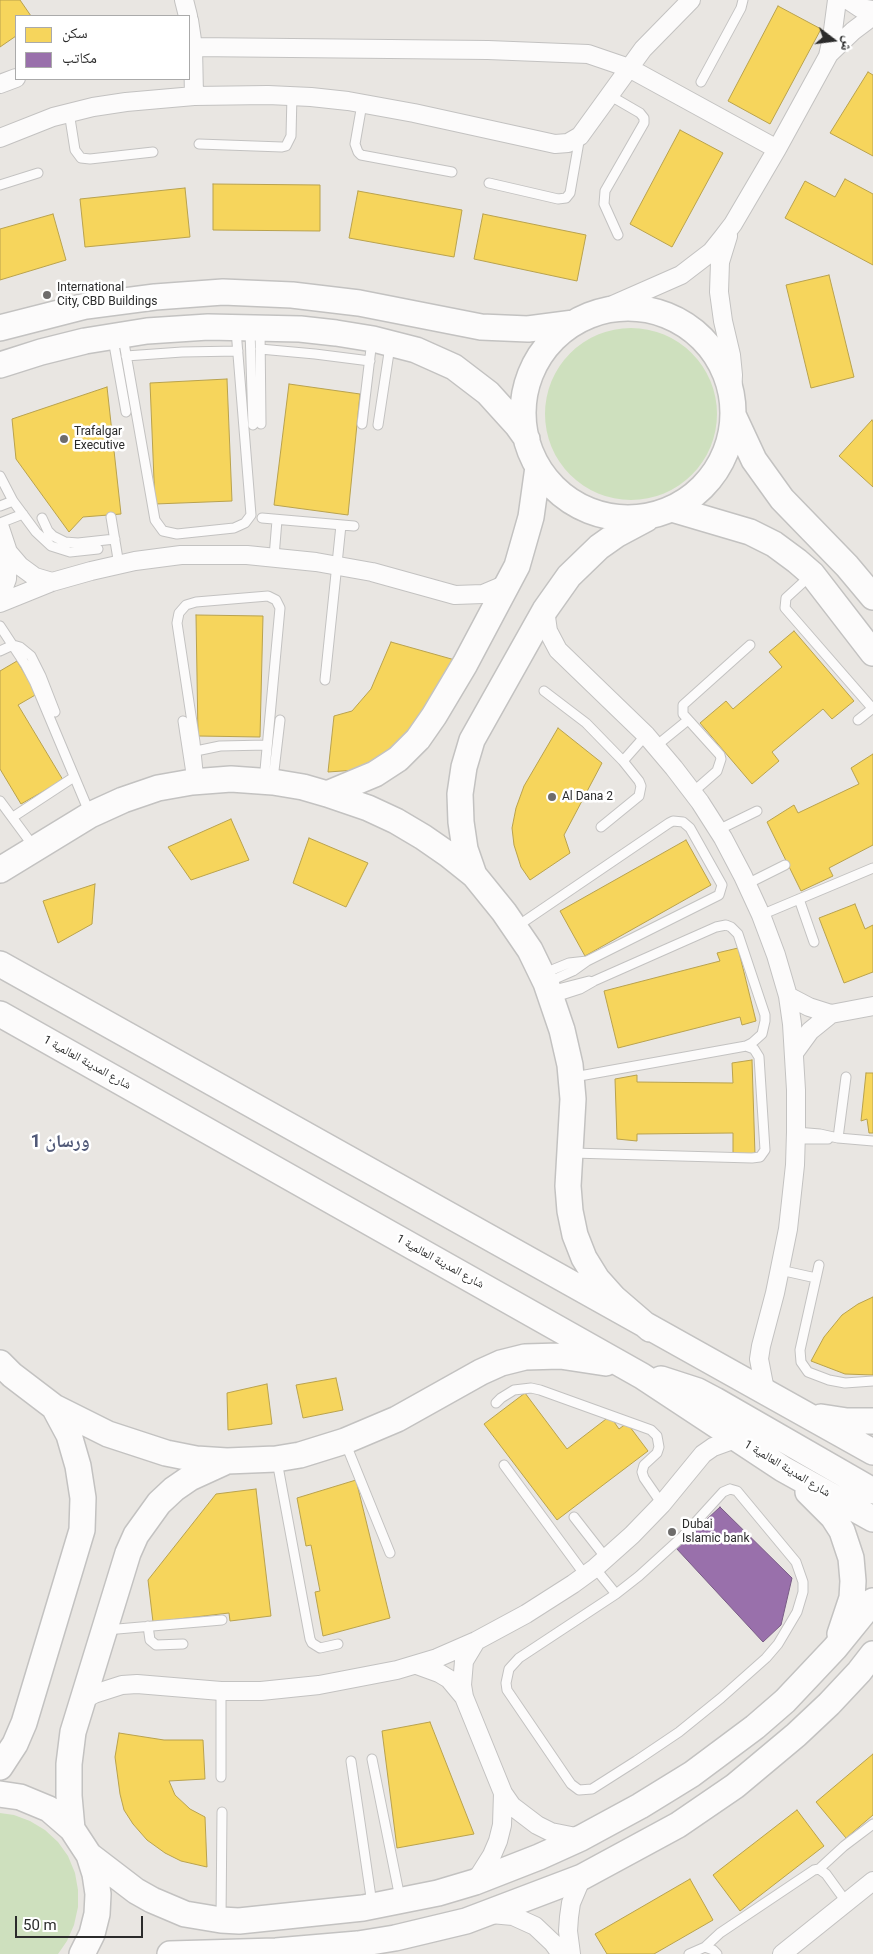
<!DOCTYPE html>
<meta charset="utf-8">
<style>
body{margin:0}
#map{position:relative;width:873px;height:1954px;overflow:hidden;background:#e9e6e2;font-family:Roboto,"Noto Naskh Arabic",sans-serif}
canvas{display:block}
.legend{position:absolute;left:15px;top:15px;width:175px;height:65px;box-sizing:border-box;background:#fff;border:1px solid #aaa;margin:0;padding:6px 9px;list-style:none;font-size:15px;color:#2b2b2b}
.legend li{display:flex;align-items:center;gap:10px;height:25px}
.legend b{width:25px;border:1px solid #aaa}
.north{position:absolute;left:808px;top:15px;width:50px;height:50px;-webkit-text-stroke:4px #fff;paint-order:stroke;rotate:105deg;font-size:14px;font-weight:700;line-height:20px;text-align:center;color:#2b2b2b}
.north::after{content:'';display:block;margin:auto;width:18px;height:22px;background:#2b2b2b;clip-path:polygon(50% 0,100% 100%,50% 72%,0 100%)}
.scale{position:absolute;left:15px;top:1916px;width:128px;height:22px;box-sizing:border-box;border:2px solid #2b2b2b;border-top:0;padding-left:6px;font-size:15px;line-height:18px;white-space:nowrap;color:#2b2b2b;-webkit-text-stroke:4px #fff;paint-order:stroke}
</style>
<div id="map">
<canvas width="873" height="1954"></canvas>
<ul class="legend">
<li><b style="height:14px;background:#f6d55c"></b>سكن</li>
<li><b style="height:14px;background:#9970ab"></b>مكاتب</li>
</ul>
<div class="north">ش</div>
<div class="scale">50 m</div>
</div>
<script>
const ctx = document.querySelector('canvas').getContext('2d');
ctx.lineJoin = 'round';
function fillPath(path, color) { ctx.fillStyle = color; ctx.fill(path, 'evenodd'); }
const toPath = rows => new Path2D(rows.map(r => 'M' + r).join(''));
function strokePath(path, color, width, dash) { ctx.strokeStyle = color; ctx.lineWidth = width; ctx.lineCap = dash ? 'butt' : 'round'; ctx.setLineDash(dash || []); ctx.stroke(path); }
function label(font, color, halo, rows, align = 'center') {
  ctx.font = font + ' Roboto,"Noto Naskh Arabic",sans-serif'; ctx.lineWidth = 5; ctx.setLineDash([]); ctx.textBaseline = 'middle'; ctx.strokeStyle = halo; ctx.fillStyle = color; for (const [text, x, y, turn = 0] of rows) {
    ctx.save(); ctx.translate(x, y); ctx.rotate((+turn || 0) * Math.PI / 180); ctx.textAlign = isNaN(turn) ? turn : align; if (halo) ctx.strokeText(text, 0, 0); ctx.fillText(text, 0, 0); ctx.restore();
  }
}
const green = toPath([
 '545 414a86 86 0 1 1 172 0a86 86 0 1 1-172 0Z',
 [0,1813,14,1815,30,1821,45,1830,58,1842,68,1856,75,1873,78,1890,78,1907,74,1925,67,1941,58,1954,0,1954]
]);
const homes = toPath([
 [0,0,20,0,31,16,16,16,16,36,0,47,0,0],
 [778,6,821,29,770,124,728,101,778,6],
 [868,72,873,75,873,156,830,133,868,72],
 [680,130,723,153,672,247,630,224,680,130],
 [845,179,873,194,873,265,785,218,805,181,835,197,845,179],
 [213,184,320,185,320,231,213,230,213,184],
 [185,188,190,237,85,247,80,199,185,188],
 [358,191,462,210,454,257,349,238,358,191],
 [53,214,66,260,0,280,0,229,53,214],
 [483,214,586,235,577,281,474,259,483,214],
 [829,275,854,377,811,388,786,285,829,275],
 [227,379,232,501,155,504,150,383,227,379],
 [289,384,360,394,348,515,274,505,289,384],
 [107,387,121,514,83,517,69,532,16,459,12,419,107,387],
 [872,420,873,422,873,487,839,456,872,420],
 [196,615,263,616,260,737,198,736,196,615],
 [794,631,854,701,832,719,823,709,772,752,779,761,752,784,700,723,726,701,733,709,782,667,769,652,794,631],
 [391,642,455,660,406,741,369,767,356,770,328,772,334,716,352,711,371,689,391,642],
 [17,661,37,694,18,705,63,780,21,804,0,769,0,671,17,661],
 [558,728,602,763,564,835,570,853,530,880,521,867,514,845,512,828,516,808,524,786,558,728],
 [873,754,873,845,829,868,833,876,801,891,767,822,794,805,798,813,859,784,851,768,873,754],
 [231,819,249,860,191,880,168,847,231,819],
 [309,838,368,863,346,907,293,883,309,838],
 [686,840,711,885,585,956,560,911,686,840],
 [95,884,92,924,58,943,43,901,95,884],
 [855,904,865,929,873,925,873,972,844,983,819,918,855,904],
 [738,948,756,1021,742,1025,740,1017,618,1048,604,991,720,961,717,953,738,948],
 [752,1060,755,1155,733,1154,733,1133,637,1134,637,1141,617,1139,615,1079,637,1075,637,1082,733,1083,732,1063,752,1060],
 [866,1073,873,1073,873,1133,869,1133,867,1119,861,1121,866,1073],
 [873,1297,873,1375,845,1374,811,1361,824,1337,842,1315,858,1304,873,1297],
 [336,1378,343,1410,303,1418,296,1385,336,1378],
 [267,1384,272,1424,228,1430,227,1393,267,1384],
 [525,1393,567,1449,610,1416,619,1429,627,1423,648,1451,557,1520,484,1424,525,1393],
 [356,1480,390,1618,323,1636,315,1592,320,1591,311,1545,306,1546,297,1498,356,1480],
 [256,1489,271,1616,230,1621,229,1613,153,1622,148,1580,216,1494,256,1489],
 [430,1722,474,1834,397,1848,382,1731,430,1722],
 [119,1733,164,1740,203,1740,205,1779,169,1781,175,1795,190,1809,205,1817,207,1867,181,1861,165,1853,147,1840,133,1824,124,1810,120,1794,115,1757,119,1733],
 [873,1754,873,1815,846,1838,816,1802,873,1754],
 [797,1810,824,1846,740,1911,713,1875,797,1810],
 [690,1879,713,1920,654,1954,607,1954,595,1934,690,1879]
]);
const offices = toPath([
 [720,1507,792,1578,781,1625,763,1642,676,1548,720,1507]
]);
const lane = toPath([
 [701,82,741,8,743,0],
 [609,95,640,113,644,118,644,123,605,191,604,204,618,235],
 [362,104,355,144,358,152,361,155,452,172],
 [69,112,75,150,81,158,90,159,153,152],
 [199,144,282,147,286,146,291,136,292,95],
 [489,183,558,199,566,198,570,193,580,136],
 [0,185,38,173],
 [260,329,261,424],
 [250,330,253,425],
 [123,337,155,520,163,531,177,534,234,528,245,523,251,515,236,330],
 [113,339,126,412],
 [260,349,315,354,370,361],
 [126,356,182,352,238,351],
 [362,424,372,340],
 [378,425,390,346],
 [0,476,13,501,36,532,51,546,70,552,98,549],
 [0,506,13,501],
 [111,517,119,565],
 [42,518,48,531,53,536,65,542,78,543,115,539],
 [262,518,354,526],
 [0,523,23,514],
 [274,557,277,520],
 [810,576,786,598,785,608,873,709],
 [0,626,25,664,35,683,90,814],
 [0,651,13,645,20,647,31,656,41,676,55,712],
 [325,680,341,525],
 [544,691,586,723,623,761,639,781,641,786,639,796,601,827],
 [858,720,873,708],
 [183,721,192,780],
 [656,746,688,720],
 [196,751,220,746,267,745],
 [623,761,646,735],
 [273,779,280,720],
 [199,781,195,742,177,623,179,613,186,605,196,602,268,596,276,600,280,608,264,781],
 [693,792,717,771,721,759,720,755,683,714,683,705,750,645],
 [0,801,34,847],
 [13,817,74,777],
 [718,830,757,811],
 [747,884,785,865],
 [799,899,814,942],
 [761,915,873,868],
 [516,927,669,823,673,821,683,822,690,828,722,885,719,895,587,961,573,971,548,982],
 [542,974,569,963,587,961],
 [550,991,589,981],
 [552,998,580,989,594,981,716,927,726,925,731,927,738,934,765,1015,765,1021,762,1034,752,1043,746,1046,574,1077],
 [796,1132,820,1134,838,1138,873,1141],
 [838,1138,846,1077],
 [796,1139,828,1139],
 [572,1153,752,1158,760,1157,765,1150,759,1057,754,1049,746,1046],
 [819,1265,800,1350,801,1362,808,1372,829,1380,845,1383,873,1381],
 [780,1270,816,1278],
 [496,1403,501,1398,514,1390,531,1388,540,1390,651,1430,657,1436,659,1447,657,1453,644,1465,642,1472,644,1478,662,1504],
 [345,1442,390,1553],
 [277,1461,310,1639,312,1643,320,1648,338,1644],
 [504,1465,585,1575],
 [730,1489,737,1491,796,1562,803,1582,803,1592,797,1612,778,1644,766,1658,721,1698,679,1732,636,1761,592,1789,579,1790,571,1784,507,1690,506,1683,509,1669,519,1658,616,1594,639,1576,683,1536,723,1492,730,1489],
 [574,1517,606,1558],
 [595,1568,616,1594],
 [148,1626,150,1640,156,1645,183,1644],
 [106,1630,222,1620],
 [221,1691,221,1777],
 [372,1759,400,1898],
 [351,1761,372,1904],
 [819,1869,844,1846,873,1824],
 [221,1919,222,1812],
 [705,1947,720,1933,814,1870,819,1869,826,1874,847,1903],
 [689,1954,705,1947,713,1950,717,1954]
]);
const street = toPath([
 [184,0,188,16],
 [848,0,860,8,873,10],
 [189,20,193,47,194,96],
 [193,47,488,50,588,54,629,68,777,149],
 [828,55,853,31,873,16],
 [0,84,16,78],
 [0,138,53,117,93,107,126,102,194,96,268,95,311,97,348,101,414,113,555,144,568,143,580,136,643,49,691,0],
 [728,236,720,262,719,292,723,321,731,355,733,375,732,395],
 [590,315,681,275,711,252,723,237,733,224,777,149,828,56,832,38,837,0],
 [0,528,8,552,20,566,35,577,52,582],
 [0,598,7,579,8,552],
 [0,603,52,582,91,571,135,561,181,555,247,555,316,562,372,572,455,595,483,594,509,583],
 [545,610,548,631,558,650,646,735,674,768,700,802,723,838,743,876,761,915,776,955,788,996,792,1024,796,1090,796,1132,795,1165,788,1229,775,1293,761,1346,759,1359,764,1385,770,1395],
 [788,996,809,1007,831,1014],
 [794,1053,810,1031,831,1014,873,1006],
 [476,1641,464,1661,462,1685,464,1697,503,1793,512,1806,537,1825,551,1832,581,1838],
 [417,1665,439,1673,449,1679,464,1697],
 [81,1701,94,1694,122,1685,137,1684,221,1691,261,1691,319,1685,397,1670,437,1658,476,1641,526,1614,573,1584,595,1568,632,1535,662,1504,703,1454,713,1447,735,1439],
 [475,1882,492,1855,498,1841,502,1825,503,1793],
 [491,1914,513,1916,535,1926,553,1943,561,1954],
 [571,1954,568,1931,569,1917,571,1903,582,1877],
 [782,1954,873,1881]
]);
const secondary = toPath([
 '523 413a105 105 0 1 1 210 0a105 105 0 1 1-210 0Z',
 [0,328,86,306,155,297,223,292,292,295,359,303,481,327,528,329,574,323],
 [0,365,41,352,85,341,147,331,208,327,300,329,336,333,373,339,416,350,454,367,488,393,517,425,527,439],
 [734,417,754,460,782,499,847,566,873,597],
 [672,509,750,532,774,544,797,561,812,574,873,653],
 [327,794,375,774,398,759,418,739,434,716,465,664,517,566,531,517,538,467],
 [0,870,90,815,123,800,158,788,192,782,231,779,273,782,303,787,327,794,368,808,396,821,423,837,449,855,474,875,504,912,530,950,546,983,562,1030,570,1065,573,1099,568,1186,570,1211,575,1235,584,1258,597,1279,614,1298,650,1329],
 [474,875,465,849,461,822,460,794,464,767,472,740,545,610,569,576,599,547,616,535,646,519],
 [0,964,873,1452],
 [0,1014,642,1376,783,1469,873,1519],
 [0,1363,12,1375,54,1407,108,1434,166,1453,196,1459,227,1461,276,1459,300,1455,345,1441,397,1419,481,1372,501,1363,525,1357,560,1356,606,1363],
 [661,1379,698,1391,715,1400,873,1491],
 [821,1417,847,1421,873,1421],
 [808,1492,833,1517,842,1531,851,1558,853,1581,852,1598,840,1634],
 [0,1767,15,1744,24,1723,82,1530,83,1498,78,1466,69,1435,54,1407],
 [0,1794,20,1797,49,1809,72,1829,89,1855,95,1874,98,1894,97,1914,92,1934,82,1954],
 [72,1829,69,1796,69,1764,73,1732,128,1553,136,1535,159,1503,174,1489,190,1478,225,1462],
 [89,1855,136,1891,152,1900,185,1914,221,1920,239,1921,363,1908,438,1893,475,1882,539,1857,581,1838,640,1806,692,1774,755,1727,785,1701,835,1648,873,1601],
 [170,1954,276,1951,358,1944,395,1938,466,1921,582,1877,678,1825,735,1786,796,1735,829,1704,859,1672,873,1654]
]);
const markers = [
 [47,295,5,"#6e6c6b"],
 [64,439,5,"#6e6c6b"],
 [552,797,5,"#6e6c6b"],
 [672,1532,5,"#6e6c6b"]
];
const poiNames = [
 ["International",57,288],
 ["City, CBD Buildings",57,302],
 ["Trafalgar",74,432],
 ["Executive",74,446],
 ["Al Dana 2",562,797],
 ["Dubai",682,1525],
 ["Islamic bank",682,1539]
];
const streetNames = [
 ["شارع المدينة العالمية 1",87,1063,29],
 ["شارع المدينة العالمية 1",440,1262,29],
 ["شارع المدينة العالمية 1",787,1469,31]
];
const districtNames = [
 ["ورسان 1",60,1142]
];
fillPath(green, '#cee0be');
fillPath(homes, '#f6d55c');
strokePath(homes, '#b9a24d', 1);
fillPath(offices, '#9970ab');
strokePath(offices, '#785b85', 1);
strokePath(lane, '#c3c2c1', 11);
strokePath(street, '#c3c2c1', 20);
strokePath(secondary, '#c3c2c1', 28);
strokePath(lane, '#fcfbfb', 9);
strokePath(street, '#fcfbfb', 18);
strokePath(secondary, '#fcfbfb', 25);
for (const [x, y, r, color] of markers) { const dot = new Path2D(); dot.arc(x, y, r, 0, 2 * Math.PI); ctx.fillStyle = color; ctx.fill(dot); strokePath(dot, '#fff', 2); }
label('12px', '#2b2b2b', '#fff', poiNames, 'left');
label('12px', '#2b2b2b', '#fff', streetNames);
label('bold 18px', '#505978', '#fff', districtNames);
</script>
